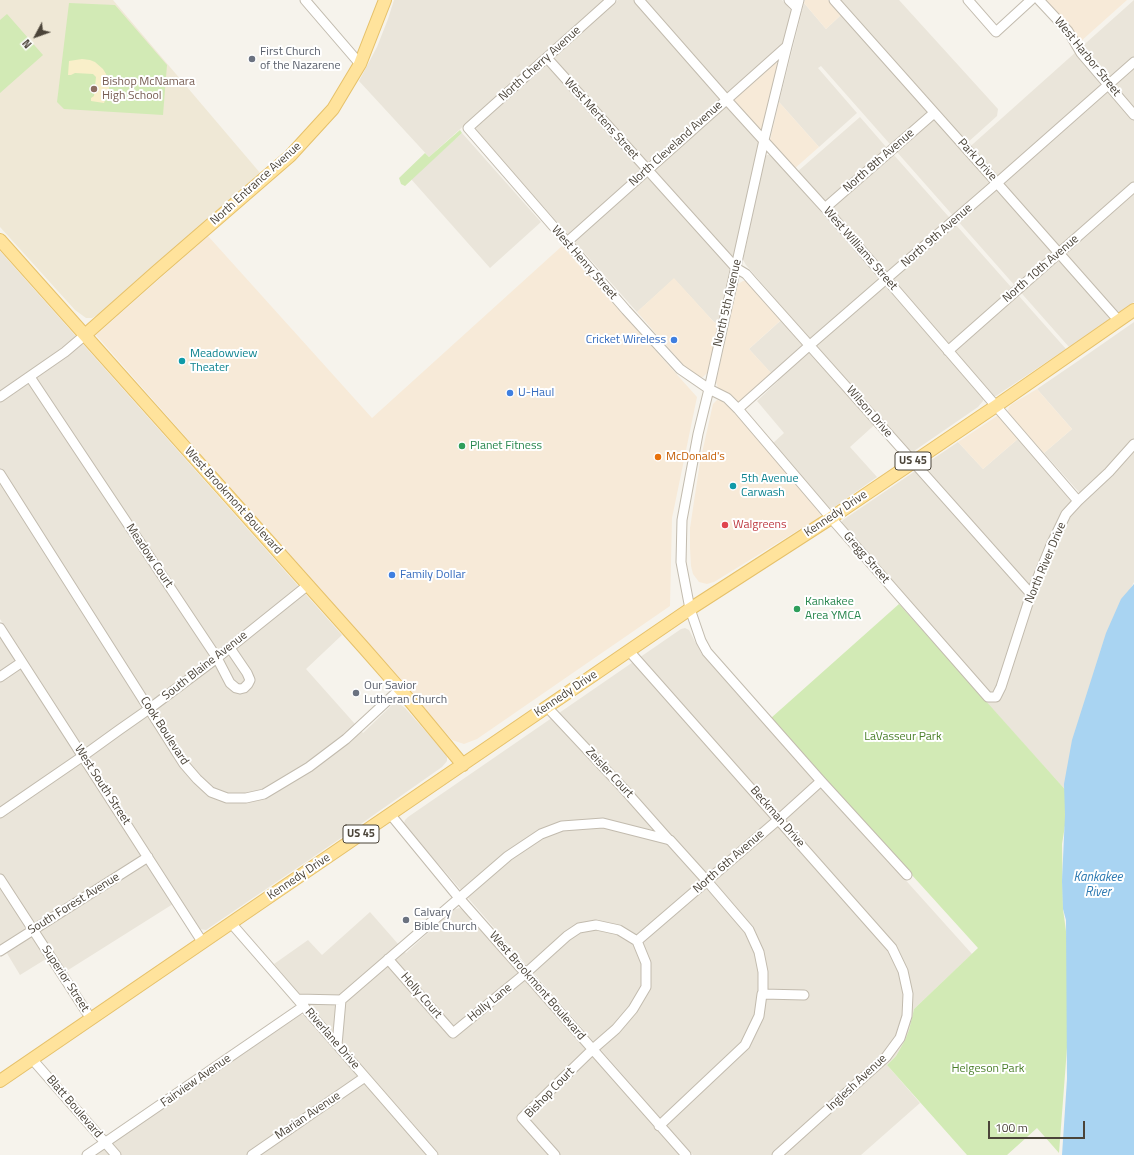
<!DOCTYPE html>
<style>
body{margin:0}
#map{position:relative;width:1134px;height:1155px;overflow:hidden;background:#f6f3ec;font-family:"Titillium Web",sans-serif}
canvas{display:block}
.north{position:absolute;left:16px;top:16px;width:40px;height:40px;-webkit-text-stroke:3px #fff;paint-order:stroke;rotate:229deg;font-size:11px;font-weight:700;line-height:16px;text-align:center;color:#4b4439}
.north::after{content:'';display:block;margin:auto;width:14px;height:18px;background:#4b4439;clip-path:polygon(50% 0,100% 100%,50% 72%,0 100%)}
.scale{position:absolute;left:988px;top:1121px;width:97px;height:18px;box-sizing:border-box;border:2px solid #4b4439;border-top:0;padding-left:5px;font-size:12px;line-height:14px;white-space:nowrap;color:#4b4439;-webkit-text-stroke:3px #fff;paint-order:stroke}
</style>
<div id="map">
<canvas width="1134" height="1155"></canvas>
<div class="north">N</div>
<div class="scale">100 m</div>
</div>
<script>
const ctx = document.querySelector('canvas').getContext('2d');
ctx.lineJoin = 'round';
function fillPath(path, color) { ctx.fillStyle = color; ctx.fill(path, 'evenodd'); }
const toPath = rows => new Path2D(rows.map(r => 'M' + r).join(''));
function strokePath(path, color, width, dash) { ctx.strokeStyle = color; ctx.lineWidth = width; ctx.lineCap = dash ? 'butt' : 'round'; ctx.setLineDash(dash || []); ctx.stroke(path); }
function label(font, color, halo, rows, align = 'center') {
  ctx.font = font + ' "Titillium Web",sans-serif'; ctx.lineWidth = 4; ctx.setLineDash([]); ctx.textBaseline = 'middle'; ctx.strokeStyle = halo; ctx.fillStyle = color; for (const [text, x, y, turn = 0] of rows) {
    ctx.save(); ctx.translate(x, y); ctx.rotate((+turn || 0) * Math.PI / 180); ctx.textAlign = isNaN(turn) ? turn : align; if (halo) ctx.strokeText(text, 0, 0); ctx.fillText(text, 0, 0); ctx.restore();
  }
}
const residential = toPath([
 [394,0,604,0,429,157,359,81,377,47,388,19],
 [618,0,782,0,792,12,783,44,721,98,758,141,759,144,727,293,718,325,713,321,674,279,637,312,477,132,475,130,478,125],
 [839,0,899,0,998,109,997,116,966,144],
 [1134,0,1134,302,1069,347,821,66,818,68,857,113,819,147,779,102,804,3,826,29,841,15,964,152],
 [860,117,887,148,827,201,825,202,797,172],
 [462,133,541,222,490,268,411,179],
 [893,154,1066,349,996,396,993,396,990,393,831,212,831,208],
 [767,155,769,155,772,156,983,398,983,401,978,407,914,451,909,450,881,419,850,447,877,477,833,508,830,509,827,508,772,444,784,433,757,401,778,381,749,349,788,314,746,265,743,260,765,157],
 [0,251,342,635,306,669,363,733,392,705,398,703,405,708,445,753,447,757,447,761,442,767,338,840,206,930,200,929,198,926,0,619],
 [1134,322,1134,582,1123,603,1070,795,983,699,986,689,841,523,843,520,958,442,983,469,1019,438,1079,507,1086,500,1044,453,1072,429,1037,389,1078,361],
 [685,628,689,630,701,653,707,660,764,724,768,727,972,954,914,1009,909,1030,905,1040,896,1056,887,1065,920,1103,861,1155,693,1155,405,826,404,823,405,820,408,817,681,629],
 [0,636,173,904,65,972,54,954,20,975,2,945,0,945],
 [459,908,463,909,680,1155,94,1155,300,1015,303,1015,311,1008,274,964,308,940,322,955,370,912,406,953,453,910]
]);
const commercial = toPath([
 [805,0,828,0,841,15,826,29,804,3],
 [1044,0,1127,0,1080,42],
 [775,62,778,64,763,127,762,129,760,129,757,127,733,99],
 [779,102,819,147,794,169,770,140],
 [208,236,372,418,562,246,697,397,672,518,670,606,477,739,464,744,452,740,96,335],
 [674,278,713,321,718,325,709,371,703,377,700,377,688,370,637,312],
 [743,281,746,281,749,284,781,320,749,349,772,374,738,403,736,402,718,388,716,382,738,284],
 [1037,389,1072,429,1044,453,1010,415,1008,411,1009,407,1012,404],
 [717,400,722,401,734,411,821,512,821,515,818,518,714,582,707,584,699,582,693,574,691,566,690,548,690,528,700,462,713,404],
 [997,416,999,416,1019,438,983,469,958,442]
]);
const education = toPath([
 [0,0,113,0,261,174,103,312,92,318,86,318,75,310,0,227]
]);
const green = toPath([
 [69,3,115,5,167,65,163,115,64,109,57,102],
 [7,14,43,55,0,93,0,20],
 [460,130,462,133,405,186,401,184,399,178,425,153,429,157],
 [899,604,1070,795,1062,844,1063,909,1068,946,1067,1048,1059,1153,1037,1128,1007,1155,967,1155,887,1065,896,1056,905,1040,909,1030,914,1009,978,948,776,725,771,718]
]);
const sand = toPath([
 [82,59,90,60,95,62,103,69,106,74,108,79,109,88,108,93,104,103,91,101,91,98,94,96,96,77,93,74,75,73,71,75,68,75,69,61]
]);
const water = toPath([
 [1134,584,1134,1155,1062,1155,1067,1079,1066,920,1063,909,1062,881,1065,815,1064,784,1072,740,1106,633,1121,599]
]);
const minor = toPath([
 [305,0,360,64],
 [611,0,468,128,626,310,680,369,709,389,727,398,738,409,831,518,988,697,996,697,1001,687,1031,594,1051,545,1066,514,1078,501,1109,472,1134,444],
 [639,0,726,99,825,208,1078,501],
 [789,0,797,8],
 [799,0,787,46,764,140,709,389,698,434,682,520,681,562,690,609,701,641,707,652,821,781,907,875],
 [834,0,997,183,1119,321],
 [968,0,996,32,1031,0],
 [1039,0,1068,31,1081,53,1134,115],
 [547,58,736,268,746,274,753,282,1031,594],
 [825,208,934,113],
 [567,242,787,46],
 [948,351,1134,187],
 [30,377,217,658,230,683,236,688,240,689,244,688,248,684,250,680,247,673,230,648],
 [0,397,65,352,85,335],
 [738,409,810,345,997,183,1134,62],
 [0,474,184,764,197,779,211,792,227,798,246,798,264,794,309,767,346,739,400,689],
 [0,628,203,943],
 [629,651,892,948,903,971,908,994,907,1016,900,1038,886,1057,777,1155],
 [0,677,22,662],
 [547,707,623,788,669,840],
 [0,813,83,756,119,730,149,709,217,658,308,585],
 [390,814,459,898,686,1155],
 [0,879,91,1019],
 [231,923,433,1155],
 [637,941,779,819,821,781],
 [0,951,148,857],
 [388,959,453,1033,526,973,567,936,579,928,596,925,619,930,637,941],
 [763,994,804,995],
 [297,999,341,1000],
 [337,1045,341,1000,508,856,541,834,562,826,603,823,670,840,707,881,749,930,759,952,763,972,763,994,762,994,759,1016,745,1045,659,1126],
 [32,1059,116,1155],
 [87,1155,304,1006],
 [252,1155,365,1077],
 [555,1155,522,1118,593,1049,616,1029,633,1009,646,987,646,963,637,941]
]);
const major = toPath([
 [0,240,364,648,400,689,463,765],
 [85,335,156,272,290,156,333,109,360,64,385,0],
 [0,1081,690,609,831,518,996,406,1134,310]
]);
const markers = [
 [252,59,4,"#6b7280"],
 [94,89,4,"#8d6e63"],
 [674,340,4,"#3f7fe0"],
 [182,361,4,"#0f9aa8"],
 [510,393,4,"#3f7fe0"],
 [462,446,4,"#2e9e5b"],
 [658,457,4,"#e8710a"],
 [733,486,4,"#0f9aa8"],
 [725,525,4,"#e0444e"],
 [392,575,4,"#3f7fe0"],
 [797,609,4,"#2e9e5b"],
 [356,693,4,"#6b7280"],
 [406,920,4,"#6b7280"]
];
const shields = [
 [913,461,36],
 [361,834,36]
];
const shieldNames = [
 ["US 45",913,461],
 ["US 45",361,834]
];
const worshipNames = [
 ["First Church",260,52],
 ["of the Nazarene",260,66],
 ["Our Savior",364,686],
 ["Lutheran Church",364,700],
 ["Calvary",414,913],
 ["Bible Church",414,927]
];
const streetNames = [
 ["West Harbor Street",1087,57,51],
 ["North Cherry Avenue",540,64,-42],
 ["West Mertens Street",601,119,48],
 ["North Cleveland Avenue",676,144,-42],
 ["Park Drive",977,160,48],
 ["North 8th Avenue",879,161,-41],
 ["North Entrance Avenue",256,184,-42],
 ["North 9th Avenue",937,236,-41],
 ["West Williams Street",860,249,49],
 ["West Henry Street",584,263,49],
 ["North 10th Avenue",1041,269,-41],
 ["North 5th Avenue",728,303,-77],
 ["Wilson Drive",869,412,49],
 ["West Brookmont Boulevard",233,501,48],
 ["Kennedy Drive",836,514,-34],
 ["Meadow Court",149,556,56],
 ["Gregg Street",866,558,49],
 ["North River Drive",1046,563,-67],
 ["South Blaine Avenue",205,666,-38],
 ["Kennedy Drive",566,694,-34],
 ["Cook Boulevard",164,731,57],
 ["Zeisler Court",609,773,47],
 ["West South Street",102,785,57],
 ["Beckman Drive",777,817,49],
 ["North 6th Avenue",729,862,-41],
 ["Kennedy Drive",299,877,-34],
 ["South Forest Avenue",74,904,-32],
 ["Superior Street",65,979,57],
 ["West Brookmont Boulevard",537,986,49],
 ["Holly Court",421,996,49],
 ["Holly Lane",490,1003,-39],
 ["Riverlane Drive",332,1039,49],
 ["Fairview Avenue",196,1081,-35],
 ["Inglesh Avenue",857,1083,-43],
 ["Bishop Court",550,1093,-46],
 ["Blatt Boulevard",74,1107,49],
 ["Marian Avenue",308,1116,-34]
];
const educationNames = [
 ["Bishop McNamara",102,82],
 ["High School",102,96]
];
const shopNames = [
 ["Cricket Wireless",666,340,"right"],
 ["U-Haul",518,393],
 ["Family Dollar",400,575]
];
const cultureNames = [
 ["Meadowview",190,354],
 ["Theater",190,368],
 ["5th Avenue",741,479],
 ["Carwash",741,493]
];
const leisureNames = [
 ["Planet Fitness",470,446],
 ["Kankakee",805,602],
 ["Area YMCA",805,616]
];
const foodNames = [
 ["McDonald's",666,457]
];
const healthNames = [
 ["Walgreens",733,525]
];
const parkNames = [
 ["LaVasseur Park",903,737],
 ["Helgeson Park",988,1069]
];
const waterNames = [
 ["Kankakee",1098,878],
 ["River",1098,893]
];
fillPath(residential, '#eae5da');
fillPath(commercial, '#f7ead8');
fillPath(education, '#efe8d6');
fillPath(green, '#d2eab5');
fillPath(sand, '#f9efc9');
fillPath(water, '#a9d4f2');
strokePath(minor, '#c2bbae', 11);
strokePath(major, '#e6c16a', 14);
strokePath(minor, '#fff', 9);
strokePath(major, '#ffe39c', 12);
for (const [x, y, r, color] of markers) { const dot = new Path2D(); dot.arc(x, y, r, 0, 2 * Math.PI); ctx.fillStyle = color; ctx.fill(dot); strokePath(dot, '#fff', 1.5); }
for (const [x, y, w] of shields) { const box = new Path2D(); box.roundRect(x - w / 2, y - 9, w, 18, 3); ctx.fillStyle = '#fff'; ctx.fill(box); strokePath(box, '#4b4439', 1); }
label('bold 11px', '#4b4439', null, shieldNames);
label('12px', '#5b616d', '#fff', worshipNames, 'left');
label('12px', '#4b4439', '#fff', streetNames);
label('12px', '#785e54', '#fff', educationNames, 'left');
label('12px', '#366cbe', '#fff', shopNames, 'left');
label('12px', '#0d838f', '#fff', cultureNames, 'left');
label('12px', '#27864d', '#fff', leisureNames, 'left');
label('12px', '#c56008', '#fff', foodNames, 'left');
label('12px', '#be3a42', '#fff', healthNames, 'left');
label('12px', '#4a7f2a', '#fff', parkNames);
label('italic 13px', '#2e7ab2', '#fff', waterNames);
</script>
